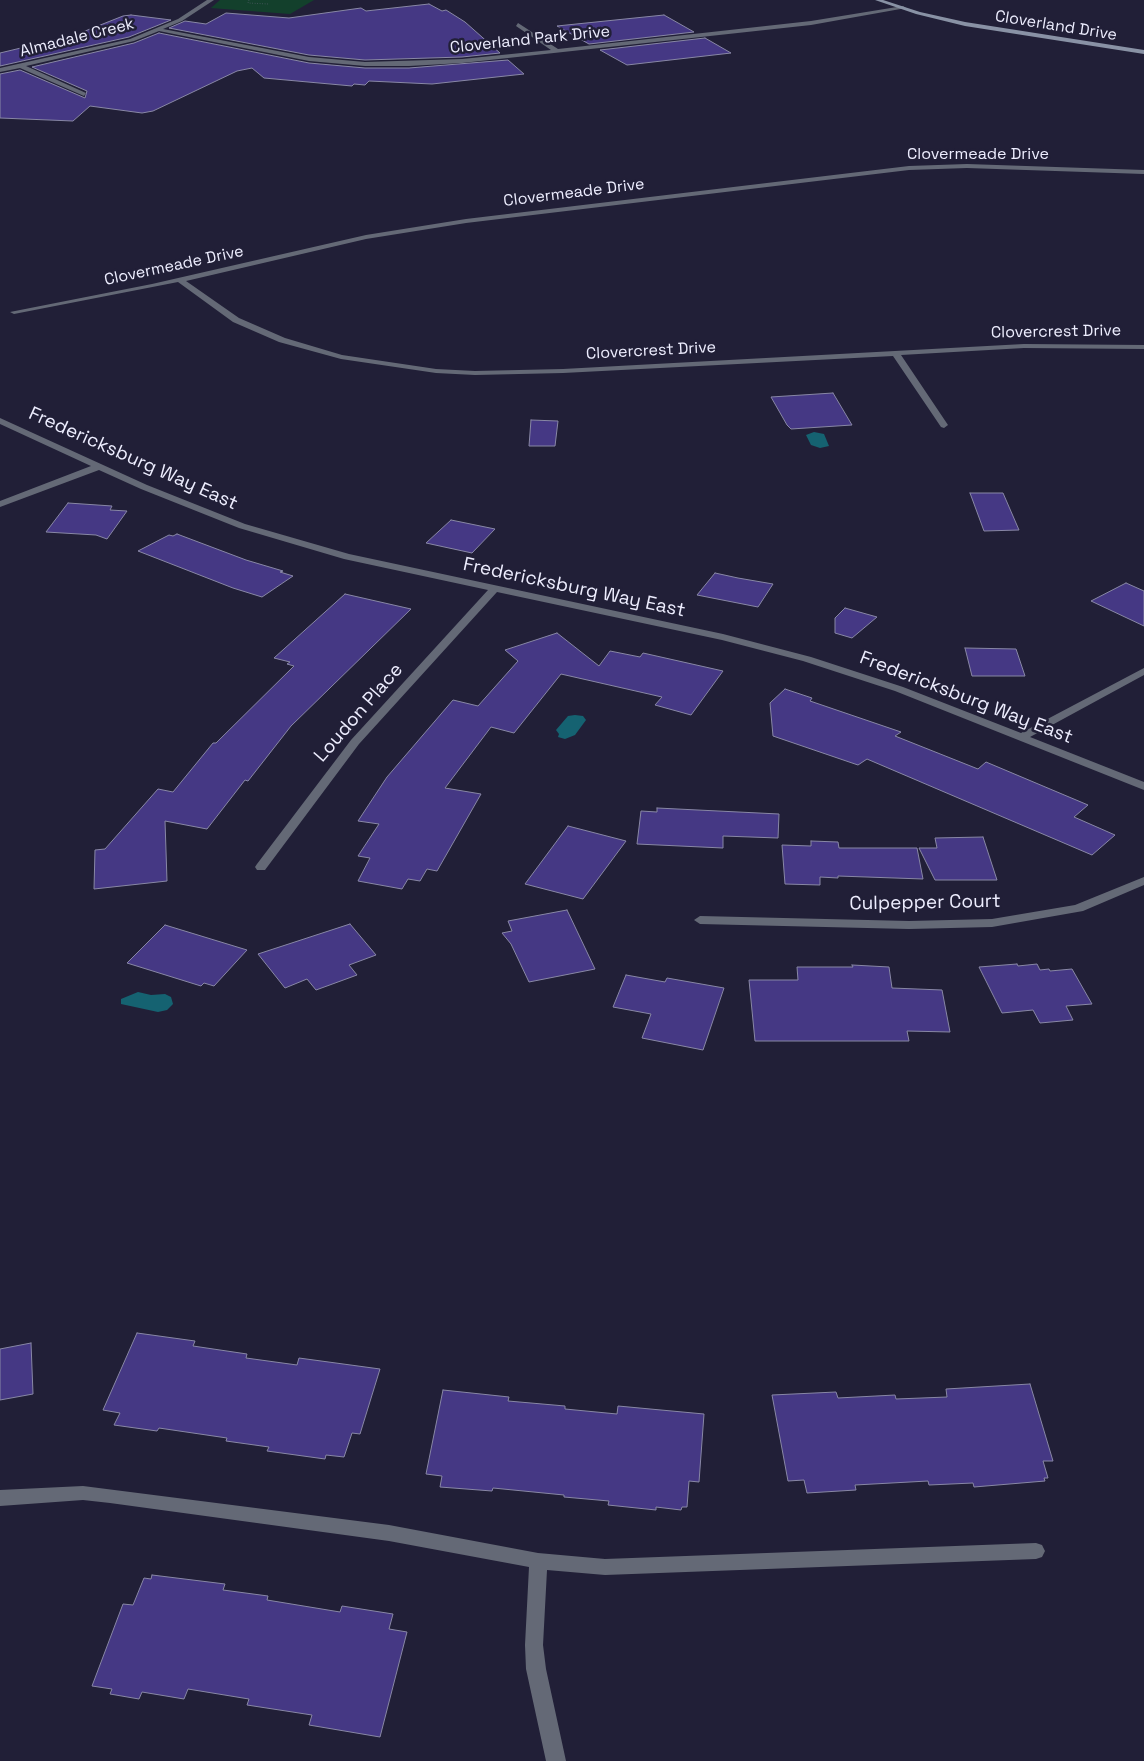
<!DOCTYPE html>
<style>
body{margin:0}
canvas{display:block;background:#211f37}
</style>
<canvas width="1144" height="1761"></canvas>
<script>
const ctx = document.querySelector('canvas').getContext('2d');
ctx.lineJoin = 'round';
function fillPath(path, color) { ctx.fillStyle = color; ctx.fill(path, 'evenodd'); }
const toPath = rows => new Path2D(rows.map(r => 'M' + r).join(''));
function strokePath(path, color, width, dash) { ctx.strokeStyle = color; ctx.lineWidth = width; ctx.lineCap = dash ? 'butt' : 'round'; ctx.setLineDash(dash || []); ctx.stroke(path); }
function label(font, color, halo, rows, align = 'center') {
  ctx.font = font + ' "Space Grotesk",sans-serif'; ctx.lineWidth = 5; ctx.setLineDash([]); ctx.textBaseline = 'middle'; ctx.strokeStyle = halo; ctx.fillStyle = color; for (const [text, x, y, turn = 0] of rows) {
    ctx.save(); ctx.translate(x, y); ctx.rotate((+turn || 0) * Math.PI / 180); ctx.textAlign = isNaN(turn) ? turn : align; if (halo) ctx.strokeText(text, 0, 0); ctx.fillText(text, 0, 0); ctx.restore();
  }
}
const green = toPath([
 [220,0,314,0,290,14,211,8]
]);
const water = toPath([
 [814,432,824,434,829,446,820,448,811,445,806,435],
 [575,715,583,716,586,720,575,735,565,739,558,737,559,734,556,730,568,716],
 [138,992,151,995,165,994,171,997,173,1004,167,1010,158,1012,121,1004,121,999]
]);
const building = toPath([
 [429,4,442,11,446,10,465,22,500,53,462,57,365,60,309,55,169,28,185,21,206,24,226,13,289,18,361,8,366,11,429,4],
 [131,15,171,20,129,37,0,66,0,53,75,35,123,16,131,15],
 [664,15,694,32,589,44,557,26,664,15],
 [159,33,309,63,365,68,409,68,508,60,524,74,432,84,369,81,365,85,354,84,352,86,264,78,252,68,237,71,153,111,142,113,90,106,73,121,0,118,0,74,20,70,85,98,87,91,32,67,134,43,159,33],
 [705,38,731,53,627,65,600,50,705,38],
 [833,393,852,425,791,429,787,425,771,397,833,393],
 [531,420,558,421,555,446,529,446,531,420],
 [970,493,1003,493,1019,530,984,531,970,493],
 [68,503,112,506,110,510,127,511,107,539,96,535,46,532,68,503],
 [451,520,495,529,472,553,426,543,451,520],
 [177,534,246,560,283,571,280,572,293,576,262,597,233,588,138,551,169,535,173,536,177,534],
 [715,573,738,578,773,584,758,607,697,595,715,573],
 [1126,583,1144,591,1144,626,1091,601,1126,583],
 [345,594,411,609,291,726,248,781,245,780,207,829,165,821,167,881,94,889,95,850,105,849,158,789,173,792,213,743,216,743,294,666,287,664,290,662,274,658,345,594],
 [845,608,877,617,852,638,835,633,835,618,845,608],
 [557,633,599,666,610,651,640,657,643,653,723,671,691,715,655,705,662,697,561,674,514,733,491,727,445,788,481,794,437,871,427,869,420,881,408,879,402,889,358,881,370,858,358,856,379,824,358,821,387,777,453,700,478,706,518,661,505,650,557,633],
 [965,648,1016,649,1025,676,972,676,965,648],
 [785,689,812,698,810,701,901,732,895,736,978,769,986,762,1088,805,1074,817,1115,835,1092,855,867,759,858,765,773,736,770,703,785,689],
 [657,808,779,814,778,838,723,836,723,848,637,844,641,811,657,812,657,808],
 [568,826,626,841,583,899,525,884,568,826],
 [983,837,997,880,935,880,919,848,937,848,935,838,983,837],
 [811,841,838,842,839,848,917,848,923,879,838,876,838,878,820,877,820,885,785,884,782,845,811,846,811,841],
 [567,910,595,969,529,982,511,944,502,933,512,931,508,921,567,910],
 [350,924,376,955,349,965,357,975,316,990,307,979,285,988,258,954,350,924],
 [165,925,247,950,214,986,204,983,201,986,127,963,165,925],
 [1017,964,1018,966,1037,964,1040,970,1049,969,1050,971,1072,969,1092,1004,1066,1006,1073,1020,1040,1023,1033,1010,1002,1013,979,967,1017,964],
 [852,965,889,967,892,988,942,990,950,1032,907,1031,909,1041,755,1041,749,980,798,980,797,967,853,967,852,965],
 [626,975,665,982,667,978,724,988,703,1050,642,1038,651,1014,613,1007,626,975],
 [137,1333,195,1341,193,1346,247,1354,246,1358,297,1365,299,1358,380,1369,360,1434,352,1433,344,1457,326,1455,325,1459,267,1451,269,1447,226,1441,227,1438,159,1428,157,1431,114,1425,120,1413,103,1410,137,1333],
 [31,1343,33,1394,0,1400,0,1349,31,1343],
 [1030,1384,1053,1461,1043,1461,1048,1478,1044,1478,1045,1481,974,1487,973,1483,929,1485,928,1481,855,1485,856,1490,807,1493,804,1480,788,1481,772,1395,836,1392,838,1398,895,1395,896,1399,947,1397,946,1389,1030,1384],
 [443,1390,509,1397,508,1401,565,1406,565,1409,617,1414,618,1406,704,1414,699,1482,689,1481,687,1507,682,1507,681,1510,656,1507,656,1510,608,1505,609,1501,564,1497,564,1495,493,1488,492,1491,440,1487,442,1476,426,1474,443,1390],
 [152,1575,225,1584,223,1590,268,1596,267,1600,340,1612,342,1606,393,1614,389,1629,407,1632,380,1737,309,1725,312,1715,247,1705,249,1699,188,1689,184,1699,142,1692,139,1699,110,1694,112,1689,92,1686,123,1604,133,1605,144,1578,151,1579,152,1575]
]);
const path = toPath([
 [249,0,248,3,268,4]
]);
const minor = toPath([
 [207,0,214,0,182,21,163,29,309,57,365,62,462,59,551,50,516,26,518,23,558,49,811,21,903,6,906,8,811,25,462,63,409,66,365,66,309,61,159,31,134,41,26,66,86,93,84,96,20,68,0,72,0,68,130,39,178,19,207,0],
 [967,164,1144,170,1144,174,967,168,909,170,466,223,366,239,186,281,239,318,285,338,342,355,436,369,475,371,563,369,1024,344,1144,345,1144,349,1024,348,901,355,948,425,944,428,941,427,893,356,563,373,475,375,436,373,341,359,279,342,233,322,178,282,14,314,10,312,152,284,366,235,466,219,909,166,967,164],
 [0,418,147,485,245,524,349,554,723,634,811,657,903,687,1021,733,1144,668,1144,675,1030,737,1144,782,1144,790,895,691,803,661,722,640,497,592,359,744,265,870,257,870,255,867,257,864,351,740,488,590,344,559,239,528,141,489,99,470,0,507,0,501,91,466,0,424,0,418],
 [1144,877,1144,885,1083,911,992,927,909,929,700,924,694,920,700,916,909,921,992,919,1075,905,1144,877],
 [83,1486,389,1525,538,1553,605,1559,1036,1543,1042,1545,1045,1551,1042,1557,1036,1559,605,1575,547,1570,543,1645,546,1669,566,1761,546,1761,526,1669,525,1645,529,1567,389,1541,110,1503,83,1500,0,1506,0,1490,83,1486]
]);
const secondary = toPath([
 [875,0,883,0,920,12,965,22,1144,50,1144,54,965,26,916,14,875,0]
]);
const farStreetnames = [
 ["Cloverland Drive",1056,26,9],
 ["Almadale Creek",77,38,-14],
 ["Cloverland Park Drive",530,40,-6],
 ["Clovermeade Drive",978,155],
 ["Clovermeade Drive",574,193,-7],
 ["Clovermeade Drive",174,266,-12],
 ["Clovercrest Drive",1056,332,-1],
 ["Clovercrest Drive",651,351,-3]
];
const streetNames = [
 ["Fredericksburg Way East",133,459,24],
 ["Fredericksburg Way East",574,588,12],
 ["Fredericksburg Way East",966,698,21],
 ["Loudon Place",359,713,-49],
 ["Culpepper Court",925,903,-1]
];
fillPath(green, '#13402c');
fillPath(water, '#156271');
fillPath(building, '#453884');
strokePath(building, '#8887a5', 1);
strokePath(path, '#67667c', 1, [0.5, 2]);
fillPath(minor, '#646976');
fillPath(secondary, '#8992a5');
label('16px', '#ededfe', '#211f37', farStreetnames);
label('19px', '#ededfe', '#211f37', streetNames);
</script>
